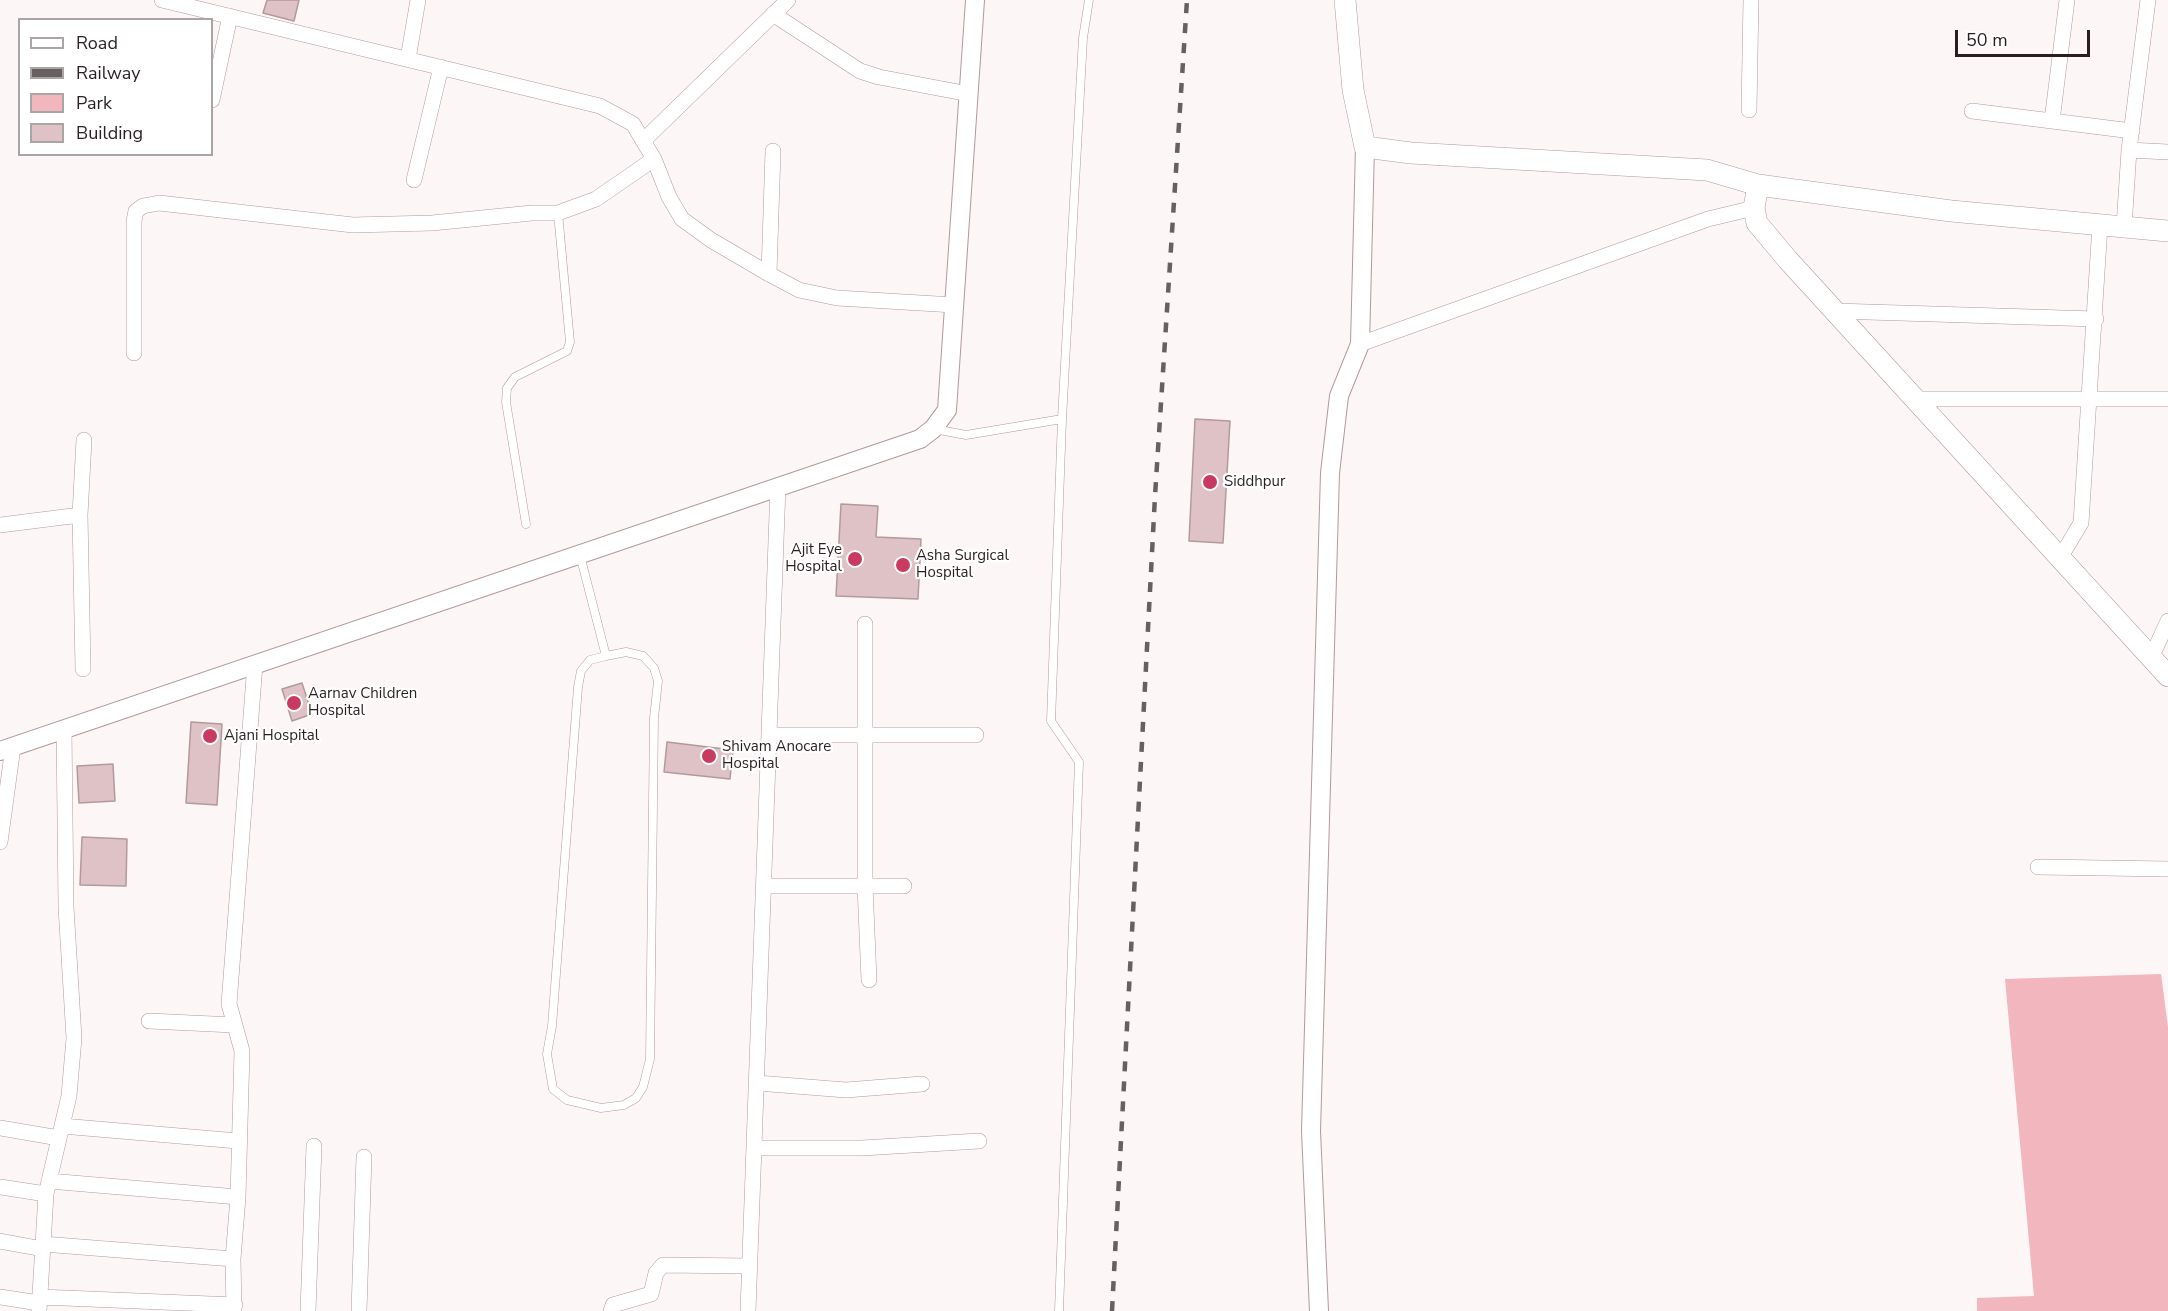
<!DOCTYPE html>
<style>
body{margin:0}
#map{position:relative;width:2168px;height:1311px;overflow:hidden;background:#fcf6f7;font-family:"Nunito Sans",sans-serif}
canvas{display:block}
.legend{position:absolute;left:18px;top:18px;width:195px;height:138px;box-sizing:border-box;background:#fff;border:2px solid #a9a5a6;margin:0;padding:8px 10px;list-style:none;font-size:18px;color:#291f20}
.legend li{display:flex;align-items:center;gap:12px;height:30px}
.legend b{width:30px;border:2px solid #a9a5a6}
.scale{position:absolute;left:1955px;top:30px;width:135px;height:27px;box-sizing:border-box;border:3px solid #291f20;border-top:0;padding-left:8px;font-size:18px;line-height:21px;white-space:nowrap;color:#291f20;-webkit-text-stroke:4px #fff;paint-order:stroke}
</style>
<div id="map">
<canvas width="2168" height="1311"></canvas>
<ul class="legend">
<li><b style="height:8px;background:#fff"></b>Road</li>
<li><b style="height:8px;background:#685f60"></b>Railway</li>
<li><b style="height:16px;background:#f1b6be"></b>Park</li>
<li><b style="height:16px;background:#dec2c5"></b>Building</li>
</ul>
<div class="scale">50 m</div>
</div>
<script>
const ctx = document.querySelector('canvas').getContext('2d');
ctx.lineJoin = 'round';
function fillPath(path, color) { ctx.fillStyle = color; ctx.fill(path, 'evenodd'); }
const toPath = rows => new Path2D(rows.map(r => 'M' + r).join(''));
function strokePath(path, color, width, dash) { ctx.strokeStyle = color; ctx.lineWidth = width; ctx.lineCap = dash ? 'butt' : 'round'; ctx.setLineDash(dash || []); ctx.stroke(path); }
function label(font, color, halo, rows, align = 'center') {
  ctx.font = font + ' "Nunito Sans",sans-serif'; ctx.lineWidth = 4.5; ctx.setLineDash([]); ctx.textBaseline = 'middle'; ctx.strokeStyle = halo; ctx.fillStyle = color; for (const [text, x, y, turn = 0] of rows) {
    ctx.save(); ctx.translate(x, y); ctx.rotate((+turn || 0) * Math.PI / 180); ctx.textAlign = isNaN(turn) ? turn : align; if (halo) ctx.strokeText(text, 0, 0); ctx.fillText(text, 0, 0); ctx.restore();
  }
}
const green = toPath([
 [2161,974,2168,1027,2168,1311,1977,1311,1977,1298,2034,1296,2005,979]
]);
const building = toPath([
 [267,0,299,0,294,21,263,13,267,0],
 [1195,419,1230,421,1223,543,1189,541,1195,419],
 [841,504,878,506,876,537,921,539,918,599,836,596,841,504],
 [302,683,312,714,292,721,282,689,302,683],
 [191,722,222,724,217,805,186,803,191,722],
 [667,742,733,750,730,779,664,772,667,742],
 [113,764,115,801,79,803,77,766,113,764],
 [82,837,127,839,126,886,80,885,82,837]
]);
const service = toPath([
 [934,429,966,435,1062,419],
 [526,524,506,402,507,388,515,377,567,351,570,342,558,213],
 [580,555,606,656,590,660,581,671,578,687,552,1026,547,1054,553,1089,567,1100,601,1108,624,1105,636,1098,643,1087,650,1059,654,718,658,681,654,668,643,656,626,652,606,656],
 [1059,1311,1079,762,1051,721,1062,419,1083,38,1089,0]
]);
const minor = toPath([
 [162,0,600,106,633,124,654,159,669,197,682,219,711,240,769,274,799,290,837,298,954,305],
 [773,14,860,71,879,77,969,94],
 [408,59,418,0],
 [212,100,230,16],
 [1749,110,1751,0],
 [1972,111,2132,131],
 [2052,121,2067,0],
 [643,141,788,0],
 [2129,150,2168,152],
 [414,180,441,67],
 [2124,227,2129,150,2148,0],
 [769,274,773,151],
 [1835,311,2096,319],
 [1360,344,1708,219,1754,208],
 [134,353,134,221,136,211,143,206,159,203,353,225,432,223,532,213,558,213,596,199,654,159],
 [1915,399,2168,399],
 [0,525,80,515],
 [2060,558,2081,523,2100,225],
 [865,624,865,886,869,980],
 [2151,658,2168,621],
 [83,669,80,515,84,440],
 [770,735,976,735],
 [0,842,13,747],
 [2038,867,2168,869],
 [764,886,904,886],
 [149,1021,234,1025],
 [757,1083,846,1090,922,1084],
 [62,1126,238,1141],
 [0,1128,59,1138],
 [754,1148,862,1148,979,1141],
 [49,1181,238,1197],
 [0,1187,46,1194],
 [0,1241,43,1249],
 [43,1244,233,1259],
 [0,1297,39,1303],
 [40,1297,235,1305],
 [39,1311,46,1194,69,1096,74,1038,66,907,64,729],
 [234,1311,233,1259,238,1197,242,1051,229,1004,255,664],
 [308,1311,314,1146],
 [359,1311,364,1157],
 [611,1311,613,1305,651,1294,656,1273,663,1265,749,1266],
 [748,1311,778,486]
]);
const tertiary = toPath([
 [0,751,920,439,933,429,947,410,975,0],
 [1319,1311,1311,1131,1330,473,1339,396,1360,344,1365,147]
]);
const secondary = toPath([
 [1345,0,1353,90,1365,147,1411,153,1707,170,1758,185,1951,211,2168,231],
 [1758,185,1754,208,1757,223,1788,260,2168,676]
]);
const rail = toPath([
 [1112,1311,1155,496,1187,0]
]);
const markers = [
 [1210,482,8,"#c93a60"],
 [855,559,8,"#c93a60"],
 [903,565,8,"#c93a60"],
 [294,703,8,"#c93a60"],
 [210,736,8,"#c93a60"],
 [709,756,8,"#c93a60"]
];
const poiNames = [
 ["Siddhpur",1224,482],
 ["Ajit Eye",842,550,"right"],
 ["Hospital",842,567,"right"],
 ["Asha Surgical",916,556],
 ["Hospital",916,573],
 ["Aarnav Children",308,694],
 ["Hospital",308,711],
 ["Ajani Hospital",224,736],
 ["Shivam Anocare",722,747],
 ["Hospital",722,764]
];
fillPath(green, '#f1b6be');
fillPath(building, '#dec2c5');
strokePath(building, '#b3999c', 1.5);
strokePath(service, '#b3989b', 9);
strokePath(minor, '#b3989b', 16);
strokePath(tertiary, '#b3989b', 20);
strokePath(secondary, '#b3989b', 22);
strokePath(service, '#fff', 8);
strokePath(minor, '#fff', 15);
strokePath(tertiary, '#fff', 18);
strokePath(secondary, '#fff', 21);
strokePath(rail, '#685f60', 4.5, [10, 10]);
for (const [x, y, r, color] of markers) { const dot = new Path2D(); dot.arc(x, y, r, 0, 2 * Math.PI); ctx.fillStyle = color; ctx.fill(dot); strokePath(dot, '#fff', 2); }
label('15px', '#291f20', '#fff', poiNames, 'left');
</script>
